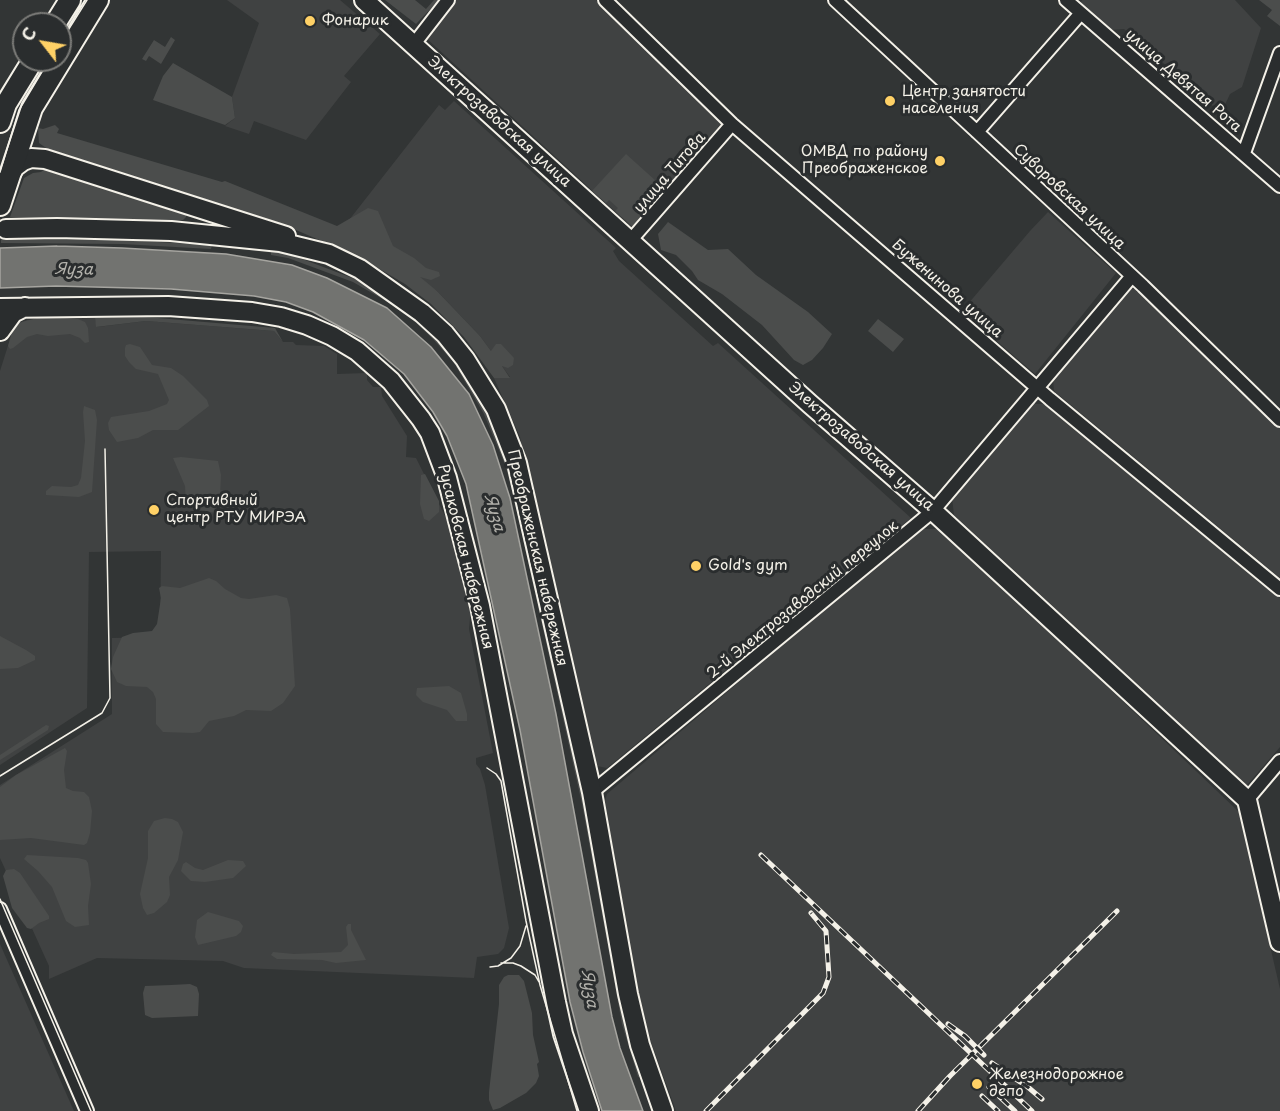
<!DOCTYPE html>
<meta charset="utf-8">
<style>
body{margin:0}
#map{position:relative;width:1280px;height:1111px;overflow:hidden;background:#323535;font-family:"Playpen Sans",sans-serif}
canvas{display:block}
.north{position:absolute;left:12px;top:12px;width:60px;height:60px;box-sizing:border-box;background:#2a2d2e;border:2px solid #7b7b78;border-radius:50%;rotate:301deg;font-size:16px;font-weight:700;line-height:24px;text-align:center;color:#f4f1e8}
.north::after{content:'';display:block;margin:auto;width:21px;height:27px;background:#ffd166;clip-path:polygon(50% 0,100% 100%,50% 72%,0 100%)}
</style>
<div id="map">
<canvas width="1280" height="1111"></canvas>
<div class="north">С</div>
</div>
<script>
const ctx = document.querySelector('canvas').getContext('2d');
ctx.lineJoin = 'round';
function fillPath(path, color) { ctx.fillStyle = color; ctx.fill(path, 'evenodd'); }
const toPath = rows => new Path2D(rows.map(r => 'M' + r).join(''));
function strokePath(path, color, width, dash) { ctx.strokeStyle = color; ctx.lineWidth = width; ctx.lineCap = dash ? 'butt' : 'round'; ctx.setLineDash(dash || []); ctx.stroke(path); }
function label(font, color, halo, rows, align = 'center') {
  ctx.font = font + ' "Playpen Sans",sans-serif'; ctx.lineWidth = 6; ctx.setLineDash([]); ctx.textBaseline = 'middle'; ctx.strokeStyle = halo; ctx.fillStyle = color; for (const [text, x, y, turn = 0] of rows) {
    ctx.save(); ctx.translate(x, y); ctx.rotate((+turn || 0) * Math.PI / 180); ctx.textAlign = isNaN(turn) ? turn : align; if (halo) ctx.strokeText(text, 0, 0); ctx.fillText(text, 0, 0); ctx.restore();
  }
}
const built = toPath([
 [227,0,340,0,380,34,344,76,351,82,306,140,254,121,249,134,225,126,235,118,232,97,259,23],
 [453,0,596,0,726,127,633,228,425,37],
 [1082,0,1235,0,1261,28,1242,87,1230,94,1221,113,1124,29,1110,30,1080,4],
 [454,101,616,248,613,251,619,261,713,346,718,343,911,518,607,768,597,766,593,760,520,437,494,378,510,377,480,336,437,291,342,229,439,105,445,110],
 [1048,212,1116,273,1035,374,962,311,1030,231],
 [1129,289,1136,289,1280,427,1280,578,1054,391,1053,379],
 [95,318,97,327,146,321,274,331,283,342,293,342,296,345,324,346,337,354,337,374,367,373,367,380,373,387,381,387,382,396,407,436,406,457,416,458,450,526,471,607,469,629,493,753,476,758,476,764,480,769,485,785,509,928,504,948,498,954,477,957,474,978,244,968,223,961,97,958,49,979,49,966,0,858,0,785,112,714,112,638,160,637,161,551,89,552,87,708,0,765,0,371,12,333,19,323,27,320],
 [1031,404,1046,404,1280,598,1280,747,1247,785,954,515,952,498],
 [919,529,942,529,1239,812,1280,989,1280,1111,676,1111,652,1045,637,994,605,801,607,794],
 [0,944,54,1066,74,1111,0,1111]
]);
const green = toPath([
 [385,0,415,0,426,9,434,0,439,0,416,24],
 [1259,0,1280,0,1280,26,1267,16,1272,10],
 [171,37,175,40,161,64,149,56,146,61,142,59,154,40,165,47],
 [173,63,232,97,235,118,225,125,153,100,163,76],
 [55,125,59,129,57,133,222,182,225,181,337,226,368,208,378,211,393,246,414,258,426,268,439,272,440,276,431,280,420,277,437,291,480,336,491,351,496,344,501,344,514,358,513,365,508,368,502,366,510,378,494,378,464,337,431,304,405,284,361,258,296,230,49,150,39,143,38,128,43,129],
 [626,154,666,190,633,227,615,211,618,208,609,200,606,203,592,191],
 [47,167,186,213,186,217,183,220,172,221,10,217,24,178,33,173,41,172],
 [668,222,708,250,728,249,756,275,808,312,832,334,823,348,812,360,803,365,794,360,762,325,722,294,698,280,692,271,676,255,661,250,658,234],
 [1,239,122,240,212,245,211,249,122,244,1,243],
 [271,251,289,254,355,279,388,297,415,316,437,337,457,361,488,412,509,466,567,714,642,1076,638,1077,622,1024,582,804,515,503,506,467,484,414,454,363,434,340,412,319,386,301,353,282,288,258,271,255],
 [55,317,78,319,85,322,88,328,89,342,85,343,80,338,70,334,48,336,37,334,27,337,13,348,10,349,8,346,12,332,18,323,37,318],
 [146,317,275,328,283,342,274,331,146,321,96,327,95,318],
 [878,319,904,339,893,352,868,331],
 [130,344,140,347,152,365,171,368,183,376,207,400,209,406,178,430,153,430,138,438,117,442,109,430,108,423,111,417,149,411,167,404,169,400,158,374,136,369,129,362,125,356,125,348,126,345],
 [84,406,95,410,97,420,92,492,79,497,46,495,46,491,52,486,71,487,78,485,81,478,85,441,83,412],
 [181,457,218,461,221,475,220,496,221,511,220,514,192,508,186,504,185,486,173,458],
 [425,474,439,501,439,512,429,521,424,519,420,504,421,475],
 [209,578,216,581,225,589,241,598,249,599,276,595,287,598,290,609,295,686,283,703,271,711,246,710,234,716,209,721,200,732,193,733,163,732,156,724,156,699,153,692,147,687,126,686,117,682,111,669,113,657,122,637,133,633,152,631,157,624,161,598,159,588,162,586,180,588],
 [0,636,26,650,35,656,35,660,18,668,0,669],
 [449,686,461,693,467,714,467,721,456,721,447,710,423,702,416,695,417,688],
 [46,725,49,726,48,730,0,760,0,755],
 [65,748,67,751,64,770,66,788,73,791,84,792,89,797,92,811,90,833,87,843,84,845,31,838,0,840,0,787,16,775],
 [165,818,172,819,178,822,183,832,181,843,178,860,169,877,170,895,167,902,154,913,147,915,143,908,140,894,148,858,148,831,154,821],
 [27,855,78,858,86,860,88,863,91,884,88,906,89,925,75,927,66,921,52,887,38,871,24,859],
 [228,860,243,861,246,866,233,878,205,882,191,881,181,871,183,864,186,862,195,868,203,870],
 [14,869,20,873,49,916,49,919,39,923,31,929,27,928,12,908,3,876,6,870],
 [208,912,239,921,243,926,241,932,236,936,198,945,195,937,197,920],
 [348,924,351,924,351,930,366,960,336,963,322,960,277,959,271,955,273,952,294,954,341,952,348,945,346,927],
 [508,975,519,975,524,981,532,1013,533,1035,539,1062,537,1064,539,1076,536,1083,526,1093,500,1108,493,1110,489,1100,489,1092,499,1004,499,985,504,977],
 [171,985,190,984,197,987,199,994,198,1016,152,1018,145,1015,143,993,145,986]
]);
const water = toPath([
 [57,246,122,248,226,254,292,265,327,278,387,308,431,347,469,394,493,445,510,498,556,714,612,1017,620,1048,643,1111,602,1111,583,1052,570,1002,520,730,466,484,447,436,433,412,404,374,364,340,313,312,286,302,254,296,171,289,56,286,0,288,0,248,57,246]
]);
const street = toPath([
 [605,0,732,124,1050,399,1280,589],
 [835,0,1143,286,1280,420],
 [1066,0,1280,186],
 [414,44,448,0],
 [977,132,1081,13],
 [1244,153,1280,53],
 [630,241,732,124],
 [592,792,933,511,1132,276],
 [1247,800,1280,761],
 [0,909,87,1111]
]);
const secondary = toPath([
 [364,0,810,404,933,511,1247,800,1280,942],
 [10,175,15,167,23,161,31,158,45,159,286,236],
 [6,229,57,228,171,231,280,242,329,254,360,269,422,313,445,334,465,359,496,409,517,463,592,792,628,994,640,1045,663,1111],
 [0,308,168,306,252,312,281,317,307,325,332,336,357,351,391,381,421,419,430,433,447,478,480,606,556,1002,563,1034,589,1111],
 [0,331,13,313,25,307]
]);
const primary = toPath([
 [55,24,70,0],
 [0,122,6,104,33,60],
 [0,205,32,108,98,0]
]);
const tram = toPath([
 [60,43,87,0],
 [0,172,19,110,49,60],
 [487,768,496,774,501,781,526,921,540,985,577,1111],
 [0,776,102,713,110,698,105,449],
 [0,899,91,1111],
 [501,963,513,963,521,966,535,975,539,982],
 [490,967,498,966,511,958,520,946,526,926]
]);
const rail = toPath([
 [761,855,1032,1111],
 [948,1024,965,1036,984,1055],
 [992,1063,1029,1088,1042,1099],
 [989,1087,1015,1111],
 [982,1096,998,1111],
 [706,1111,823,993,829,977,826,931,811,913],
 [918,1111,950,1076,1117,911]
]);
const markers = [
 [310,21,6,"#ffd166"],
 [890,101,6,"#ffd166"],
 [940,161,6,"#ffd166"],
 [154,510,6,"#ffd166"],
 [696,566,6,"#ffd166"],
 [977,1084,6,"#ffd166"]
];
const poiNames = [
 ["Фонарик",322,21],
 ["Центр занятости",902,92],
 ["населения",902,109],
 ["ОМВД по району",928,152,"right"],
 ["Преображенское",928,169,"right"],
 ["Спортивный",166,501],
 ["центр РТУ МИРЭА",166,518],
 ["Gold's gym",708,566],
 ["Железнодорожное",989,1075],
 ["депо",989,1092]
];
const streetNames = [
 ["улица Девятая Рота",1183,81,41],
 ["Электрозаводская улица",499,122,42],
 ["улица Титова",670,173,-49],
 ["Суворовская улица",1069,197,43],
 ["Буженинова улица",947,289,41],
 ["Электрозаводская улица",861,447,41],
 ["Русаковская набережная",465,557,76],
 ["Преображенская набережная",537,558,77],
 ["2-й Электрозаводский переулок",803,600,-39]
];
const waterNames = [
 ["Яуза",74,270,1],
 ["Яуза",494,513,74],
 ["Яуза",589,989,81]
];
fillPath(built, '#404242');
fillPath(green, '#4b4d4c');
fillPath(water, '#727370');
strokePath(water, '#a6a5a0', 1.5);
strokePath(street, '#f4f1e8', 16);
strokePath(secondary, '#f4f1e8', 22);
strokePath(primary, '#f4f1e8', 24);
strokePath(street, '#2a2d2e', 12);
strokePath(secondary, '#2a2d2e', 18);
strokePath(primary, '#2a2d2e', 20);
strokePath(tram, '#f4f1e8', 1.5);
strokePath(rail, '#f4f1e8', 5);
strokePath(rail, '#2a2d2e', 3, [9]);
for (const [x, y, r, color] of markers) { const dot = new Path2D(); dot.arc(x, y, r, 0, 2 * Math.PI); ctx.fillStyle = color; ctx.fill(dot); strokePath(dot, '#2a2d2e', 2); }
label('15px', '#f4f1e8', '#2a2d2e', poiNames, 'left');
label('15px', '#f4f1e8', '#2a2d2e', streetNames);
label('italic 16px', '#b3b2ac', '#2a2d2e', waterNames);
</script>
